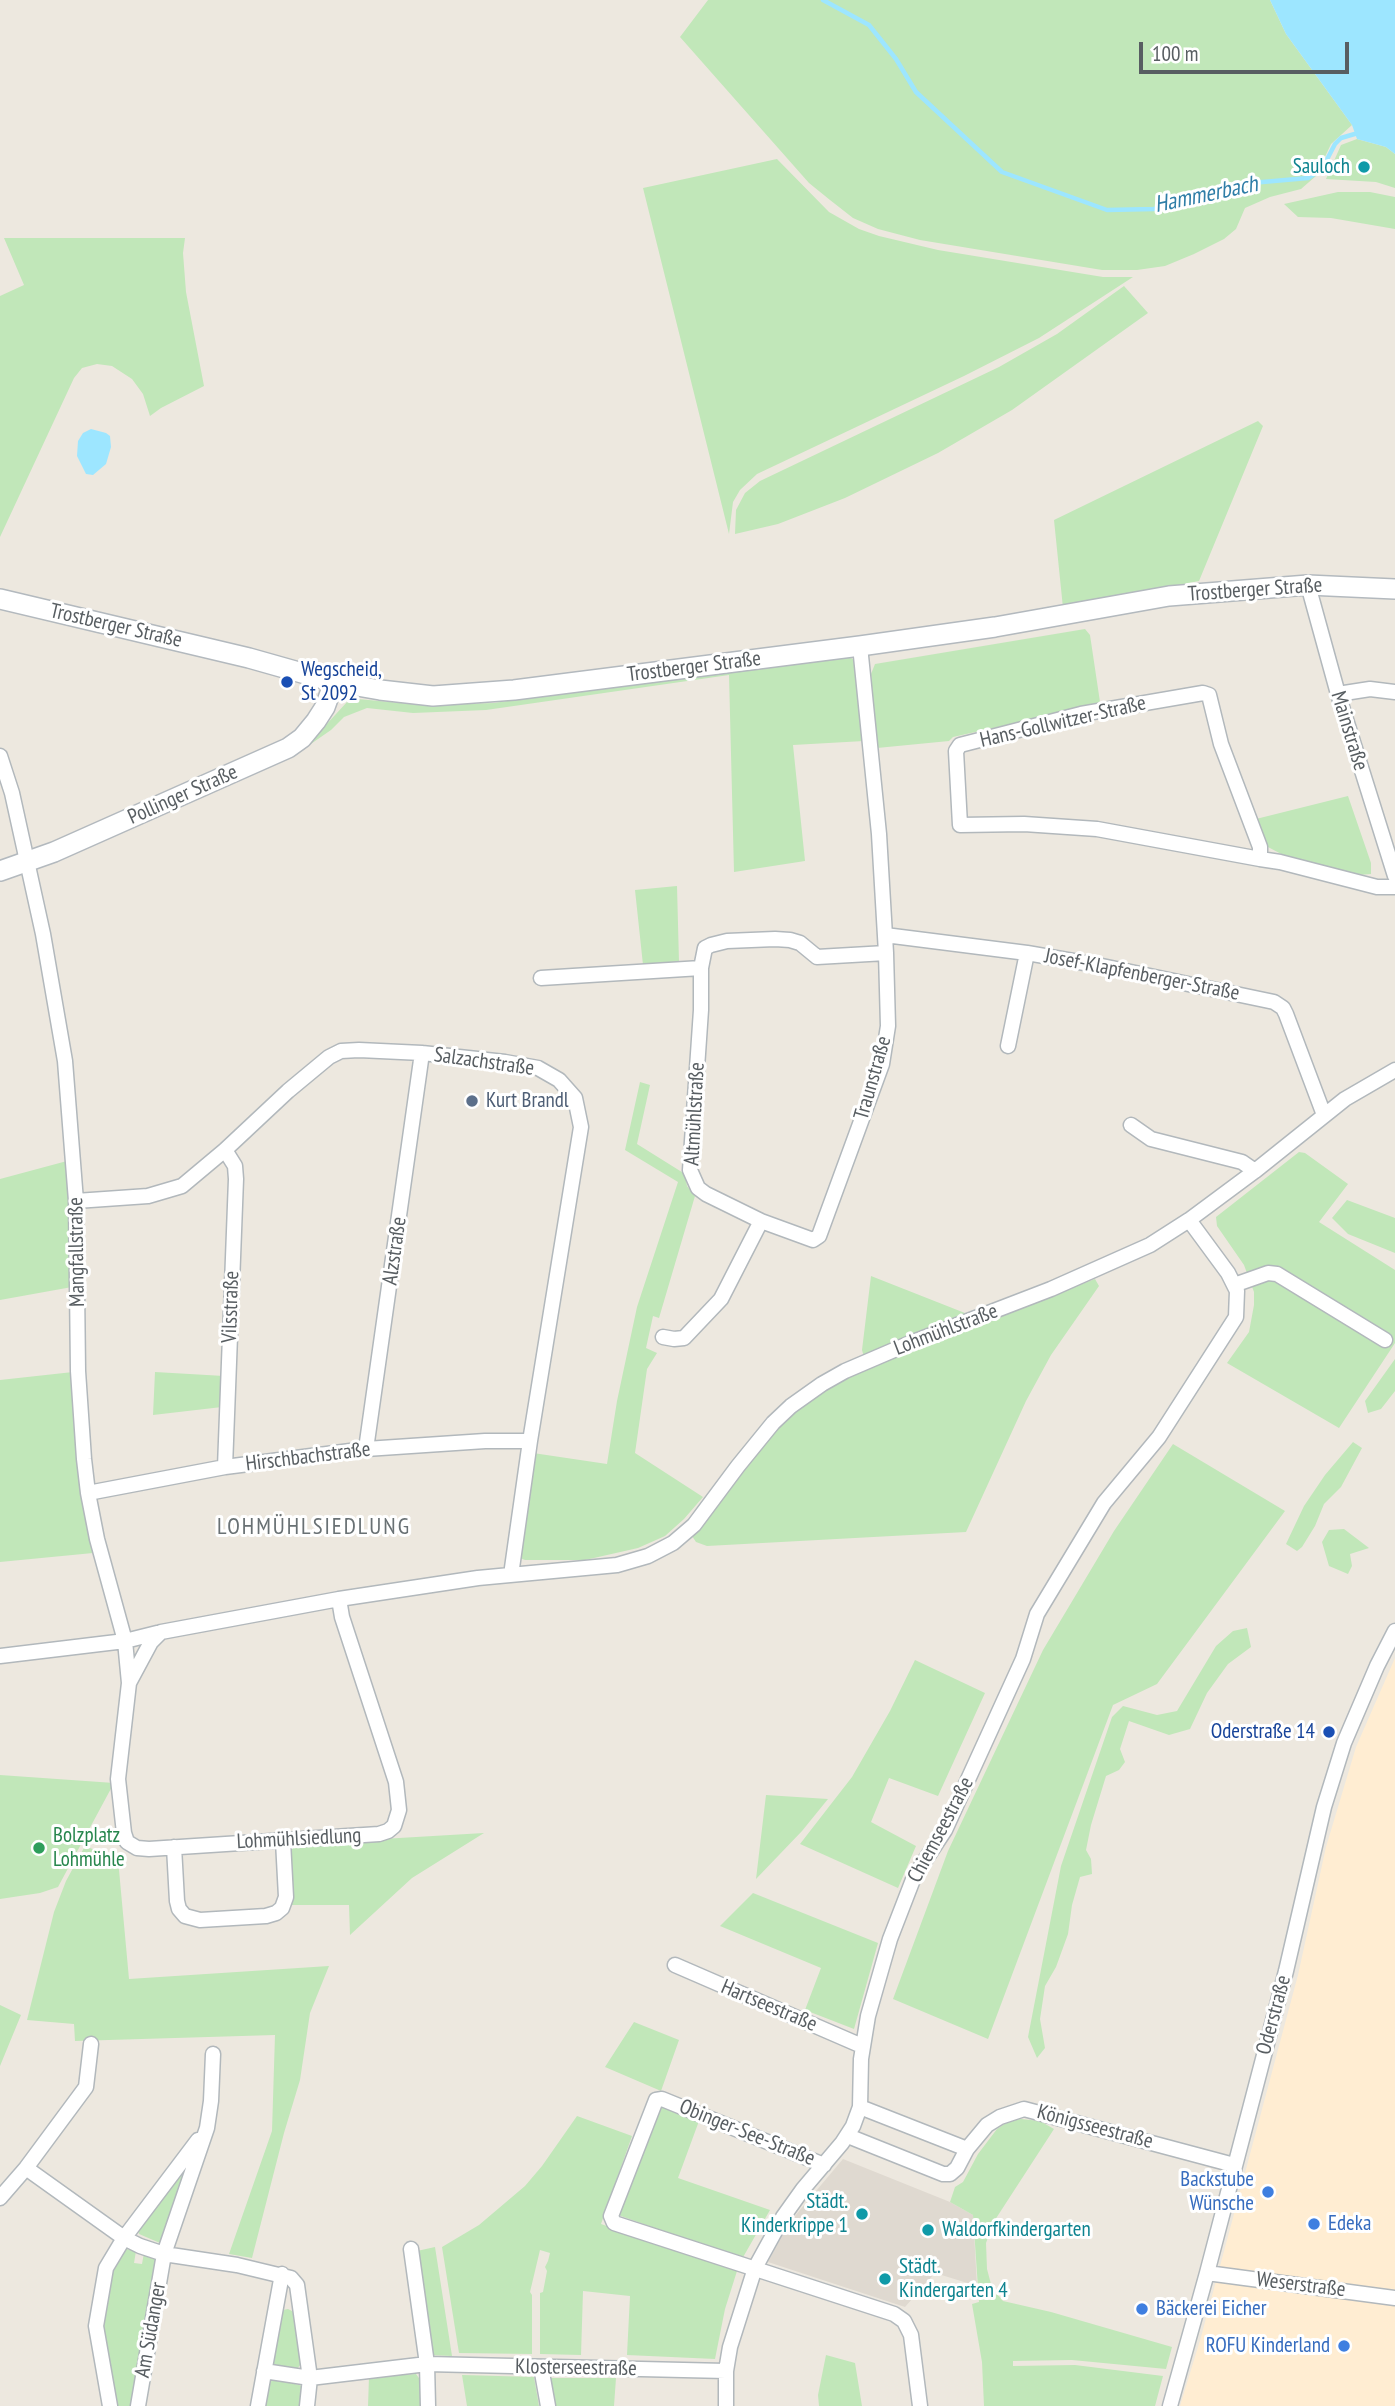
<!DOCTYPE html>
<meta charset="utf-8">
<style>
body{margin:0}
#map{position:relative;width:1395px;height:2406px;overflow:hidden;background:#ede8df;font-family:"PT Sans Narrow",sans-serif}
canvas{display:block}
.scale{position:absolute;left:1139px;top:42px;width:210px;height:32px;box-sizing:border-box;border:4px solid #585e62;border-top:0;padding-left:9px;font-size:21px;line-height:24px;white-space:nowrap;color:#585e62;-webkit-text-stroke:5px #fff;paint-order:stroke}
</style>
<div id="map">
<canvas width="1395" height="2406"></canvas>
<div class="scale">100 m</div>
</div>
<script>
const ctx = document.querySelector('canvas').getContext('2d');
ctx.lineJoin = 'round';
function fillPath(path, color) { ctx.fillStyle = color; ctx.fill(path, 'evenodd'); }
const toPath = rows => new Path2D(rows.map(r => 'M' + r).join(''));
function strokePath(path, color, width, dash) { ctx.strokeStyle = color; ctx.lineWidth = width; ctx.lineCap = dash ? 'butt' : 'round'; ctx.setLineDash(dash || []); ctx.stroke(path); }
function label(font, color, halo, rows, align = 'center') {
  ctx.font = font + ' "PT Sans Narrow",sans-serif'; ctx.lineWidth = 6; ctx.setLineDash([]); ctx.textBaseline = 'middle'; ctx.strokeStyle = halo; ctx.fillStyle = color; for (const [text, x, y, turn = 0] of rows) {
    ctx.save(); ctx.translate(x, y); ctx.rotate((+turn || 0) * Math.PI / 180); ctx.textAlign = isNaN(turn) ? turn : align; if (halo) ctx.strokeText(text, 0, 0); ctx.fillText(text, 0, 0); ctx.restore();
  }
}
const commercial = toPath([
 [1395,1658,1395,2406,1180,2406,1201,2337,1298,1975,1326,1847,1356,1747]
]);
const education = toPath([
 [843,2159,950,2202,973,2215,977,2286,935,2273,905,2307,768,2262,789,2223]
]);
const green = toPath([
 [708,0,1270,0,1286,34,1352,125,1331,144,1316,176,1301,189,1270,197,1245,208,1236,229,1224,239,1194,254,1165,266,1137,270,1102,270,920,240,878,229,853,218,830,200,809,183,733,97,680,37],
 [1357,139,1386,147,1395,154,1395,188,1376,182,1326,179,1341,145],
 [777,159,829,212,859,229,879,236,938,250,1103,277,1133,277,1039,338,964,376,757,474,740,490,733,502,729,534,643,188],
 [1338,192,1370,192,1395,197,1395,229,1331,218,1298,217,1284,204],
 [4,238,185,238,183,253,186,292,204,386,161,408,150,416,143,394,132,379,112,366,97,364,82,368,74,378,0,537,0,296,24,285],
 [1124,286,1148,313,1012,410,938,453,845,498,778,524,735,534,736,510,745,493,760,481,999,367,1057,334],
 [1258,421,1263,426,1199,581,1063,608,1054,520],
 [1085,629,1090,635,1100,702,1056,714,953,737,949,741,877,748,871,674,875,664],
 [849,656,856,662,864,741,793,745,805,861,734,872,729,675,486,710,413,713,367,708,344,717,331,730,305,748,287,757,313,739,347,702,358,699,422,705,494,703,571,691],
 [1348,796,1371,863,1371,874,1359,875,1285,856,1268,847,1256,819],
 [677,886,679,962,643,965,635,890],
 [640,1082,650,1085,637,1144,685,1174,687,1186,695,1196,659,1318,653,1316,646,1348,657,1353,647,1369,635,1453,703,1497,684,1519,665,1536,638,1548,585,1560,525,1560,520,1558,533,1453,607,1464,617,1401,637,1307,678,1182,625,1150],
 [1299,1152,1305,1153,1348,1184,1319,1222,1395,1270,1395,1343,1339,1428,1227,1363,1249,1332,1254,1305,1254,1292,1244,1265,1217,1226,1216,1217],
 [67,1161,72,1287,0,1300,0,1179],
 [1347,1200,1395,1218,1395,1253,1348,1234,1332,1218],
 [871,1276,970,1315,864,1357,862,1350],
 [1095,1279,1099,1286,1051,1355,1026,1401,966,1532,707,1546,696,1542,692,1536,705,1523,780,1424,816,1394,868,1366],
 [1395,1359,1395,1391,1381,1409,1368,1413,1365,1401],
 [73,1372,81,1495,93,1553,0,1562,0,1380],
 [155,1372,224,1376,222,1407,153,1415],
 [1353,1442,1362,1448,1341,1487,1324,1504,1315,1526,1302,1547,1297,1551,1286,1544,1304,1506,1325,1475],
 [1173,1444,1285,1511,1157,1684,1113,1705,988,2039,893,1999,948,1851,1043,1650,1114,1531],
 [1344,1529,1369,1548,1350,1554,1352,1566,1348,1574,1329,1566,1322,1542,1329,1530],
 [1247,1628,1251,1647,1228,1664,1207,1693,1190,1729,1169,1735,1129,1721,1120,1749,1125,1762,1119,1770,1106,1776,1091,1825,1086,1850,1091,1859,1092,1874,1080,1877,1072,1905,1068,1934,1056,1967,1045,1986,1040,2019,1045,2048,1037,2058,1028,2037,1061,1866,1112,1717,1123,1706,1157,1715,1177,1711,1216,1646,1233,1631],
 [915,1660,985,1693,938,1796,889,1778,871,1822,916,1846,898,1888,800,1844,852,1777,890,1711],
 [0,1775,114,1783,58,1887,40,1893,0,1899],
 [766,1795,828,1799,802,1831,756,1879],
 [484,1833,412,1878,350,1935,349,1905,292,1905,289,1856,291,1850,297,1844],
 [85,1846,118,1859,129,1979,329,1966,310,2013,300,2080,284,2133,252,2258,229,2254,272,2131,275,2035,75,2041,74,2024,27,2020,54,1912,66,1881],
 [753,1893,878,1943,854,2029,805,2010,821,1968,720,1926],
 [0,2005,21,2015,0,2066],
 [634,2022,679,2040,661,2091,605,2067],
 [659,2106,699,2121,678,2178,770,2210,742,2259,618,2215],
 [577,2116,632,2136,601,2224,737,2271,725,2309,715,2359,627,2355,630,2296,583,2291,581,2355,540,2354,540,2293,543,2292,547,2271,545,2267,548,2261,550,2253,540,2250,530,2292,532,2295,532,2354,459,2353,442,2247,479,2225,525,2186,542,2166],
 [1021,2119,1040,2121,1054,2129,993,2223,986,2243,987,2269,992,2288,1003,2301,1051,2312,1172,2347,1166,2369,1072,2360,1013,2361,1013,2366,1075,2365,1163,2376,1155,2406,984,2406,982,2362,972,2304,979,2302,973,2215,950,2202,955,2187,963,2182,978,2154,997,2129,1009,2121],
 [197,2149,160,2243,139,2234,138,2229],
 [435,2247,452,2356,430,2355,417,2251],
 [126,2249,136,2251,134,2263,142,2264,144,2253,158,2257,132,2406,116,2406,100,2330,111,2270],
 [288,2309,292,2311,295,2315,301,2364,296,2370,274,2365,272,2361,281,2313,283,2310],
 [826,2355,855,2363,862,2406,819,2406,818,2395],
 [416,2374,424,2385,422,2406,368,2406,369,2377],
 [462,2375,534,2377,539,2406,467,2406],
 [549,2378,616,2378,614,2406,553,2406],
 [274,2379,303,2386,303,2406,264,2406,268,2384]
]);
const water = toPath([
 [1270,0,1395,0,1395,154,1386,147,1357,139,1352,125,1286,34],
 [91,429,106,433,110,436,111,447,106,464,93,475,86,474,77,456,78,441,83,433]
]);
const stream = toPath([
 [823,0,869,25,896,59,916,92,1002,172,1107,210,1154,209,1189,195,1240,184,1308,178,1322,169,1335,144,1341,138,1358,133]
]);
const street = toPath([
 [1308,585,1338,694,1395,876],
 [860,646,879,834,886,953,888,1026,882,1064,819,1236,813,1240,761,1221,706,1194,698,1188,690,1170,701,1010,701,968,705,948,711,945,727,941,775,939,790,940,800,943,817,957,886,953],
 [1338,694,1370,689,1395,692],
 [0,756,12,793,43,934,65,1061,76,1201,78,1371,84,1459,88,1493,97,1539,125,1641,129,1683,118,1779,124,1833,127,1842,137,1848,149,1849,379,1834,388,1831,394,1826,399,1810,396,1782,342,1617,339,1599],
 [1260,859,1260,847,1221,744,1209,695,1203,693,1081,714,960,745,956,751,960,825,1024,824,1097,829,1260,859,1280,862,1377,887,1395,887],
 [885,935,1027,953,1102,966,1274,1002,1283,1008,1286,1014,1324,1115],
 [541,978,701,968],
 [1008,1046,1027,953],
 [1131,1125,1151,1139,1242,1162,1255,1171],
 [225,1150,235,1166,236,1179,225,1467],
 [76,1201,148,1196,182,1186,225,1150,288,1091,329,1057,341,1051,359,1050,422,1053,505,1062,538,1068,559,1080,575,1098,581,1127,530,1441,511,1575],
 [1234,1285,1268,1273,1277,1274,1385,1340],
 [663,1337,674,1339,684,1338,721,1299,761,1221],
 [366,1449,422,1053],
 [88,1493,225,1467,366,1449,485,1441,530,1441],
 [0,1656,125,1641,161,1632,339,1599,478,1578,617,1565,648,1556,673,1543,694,1525,738,1466,773,1423,791,1406,822,1384,845,1371,908,1344,1051,1289,1150,1245,1189,1220,1255,1171,1345,1099,1395,1070],
 [129,1683,151,1642,161,1632],
 [174,1847,177,1901,179,1909,185,1916,200,1920,266,1916,276,1913,282,1908,286,1897,283,1841],
 [675,1965,862,2046],
 [848,2136,943,2174,950,2174,957,2168,967,2149,860,2107],
 [967,2149,987,2125,1000,2117,1024,2109,1234,2165],
 [824,2165,662,2099,656,2100,611,2216,614,2223,894,2314,904,2321,911,2335,920,2406],
 [26,2168,124,2238,140,2246,164,2254,237,2265,291,2278,297,2285,310,2378,307,2406],
 [0,2198,26,2168,86,2087,91,2044],
 [411,2249,427,2364,428,2406],
 [1207,2273,1395,2298],
 [541,2367,548,2406],
 [264,2371,310,2378,427,2364,726,2371],
 [110,2406,96,2326,106,2268,124,2238,198,2140],
 [138,2406,164,2254,207,2128,211,2101,213,2054],
 [258,2406,282,2274],
 [726,2406,726,2371,730,2347,755,2268,783,2217,803,2189,842,2143,853,2126,860,2107,861,2059,868,2016,890,1939,914,1877,945,1830,1023,1659,1037,1614,1104,1503,1159,1437,1236,1317,1237,1291,1228,1273,1189,1220],
 [1170,2406,1207,2273,1286,1971,1324,1807,1344,1743,1377,1666,1395,1631]
]);
const secondary = toPath([
 [0,599,249,658,334,682,380,690,433,696,514,690,860,646,995,627,1169,596,1308,585,1395,589],
 [0,871,54,852,288,748,302,738,316,721,325,707,334,682]
]);
const markers = [
 [1364,167,7,"#0f9aa8"],
 [287,682,7,"#1a4fb4"],
 [472,1101,7,"#5c6f8a"],
 [1329,1732,7,"#1a4fb4"],
 [39,1848,7,"#2e9e5b"],
 [1268,2192,7,"#3f7fe0"],
 [862,2214,7,"#0f9aa8"],
 [1314,2224,7,"#3f7fe0"],
 [928,2230,7,"#0f9aa8"],
 [885,2279,7,"#0f9aa8"],
 [1142,2309,7,"#3f7fe0"],
 [1344,2346,7,"#3f7fe0"]
];
const cultureNames = [
 ["Sauloch",1350,167],
 ["Städt.",848,2202],
 ["Kinderkrippe 1",848,2226],
 ["Waldorfkindergarten",942,2230,"left"],
 ["Städt.",899,2267,"left"],
 ["Kindergarten 4",899,2291,"left"]
];
const streetNames = [
 ["Trostberger Straße",1255,590,-4],
 ["Trostberger Straße",116,626,13],
 ["Trostberger Straße",694,667,-7],
 ["Hans-Gollwitzer-Straße",1063,722,-13],
 ["Mainstraße",1349,731,73],
 ["Pollinger Straße",183,795,-24],
 ["Josef-Klapfenberger-Straße",1142,975,11],
 ["Salzachstraße",484,1062,8],
 ["Traunstraße",873,1078,-74],
 ["Altmühlstraße",695,1114,-87],
 ["Alzstraße",395,1251,-82],
 ["Mangfallstraße",77,1252,-91],
 ["Vilsstraße",231,1307,-88],
 ["Lohmühlstraße",946,1330,-21],
 ["Hirschbachstraße",308,1457,-7],
 ["Chiemseestraße",941,1830,-62],
 ["Lohmühlsiedlung",299,1839,-3],
 ["Hartseestraße",769,2006,23],
 ["Oderstraße",1274,2015,-75],
 ["Königsseestraße",1095,2127,15],
 ["Obinger-See-Straße",747,2133,22],
 ["Weserstraße",1301,2285,7],
 ["Am Südanger",151,2330,-80],
 ["Klosterseestraße",576,2368,1]
];
const transitNames = [
 ["Wegscheid,",301,670],
 ["St 2092",301,694],
 ["Oderstraße 14",1315,1732,"right"]
];
const serviceNames = [
 ["Kurt Brandl",486,1101]
];
const leisureNames = [
 ["Bolzplatz",53,1836],
 ["Lohmühle",53,1860]
];
const shopNames = [
 ["Backstube",1254,2180],
 ["Wünsche",1254,2204],
 ["Edeka",1328,2224,"left"],
 ["Bäckerei Eicher",1156,2309,"left"],
 ["ROFU Kinderland",1330,2346]
];
const waterNames = [
 ["Hammerbach",1206,195,-12]
];
const neighbourhoodNames = [
 ["LOHMÜHLSIEDLUNG",314,1527]
];
fillPath(commercial, '#ffedd2');
fillPath(education, '#dfd9d0');
fillPath(green, '#c1e7b9');
fillPath(water, '#9de6ff');
strokePath(stream, '#9de6ff', 4.5);
strokePath(street, '#b2b8bc', 17);
strokePath(secondary, '#b3b9be', 22);
strokePath(street, '#fff', 14);
strokePath(secondary, '#fff', 19);
for (const [x, y, r, color] of markers) { const dot = new Path2D(); dot.arc(x, y, r, 0, 2 * Math.PI); ctx.fillStyle = color; ctx.fill(dot); strokePath(dot, '#fff', 2.5); }
label('21px', '#0d838f', '#fff', cultureNames, 'right');
label('21px', '#585e62', '#fff', streetNames);
label('21px', '#164399', '#fff', transitNames, 'left');
label('21px', '#4e5e75', '#fff', serviceNames, 'left');
label('21px', '#27864d', '#fff', leisureNames, 'left');
label('21px', '#366cbe', '#fff', shopNames, 'right');
label('italic 23px', '#2f7ea7', '#fff', waterNames);
ctx.letterSpacing = '2px';
label('23px', '#697174', '#fff', neighbourhoodNames);
ctx.letterSpacing = '0px';
</script>
